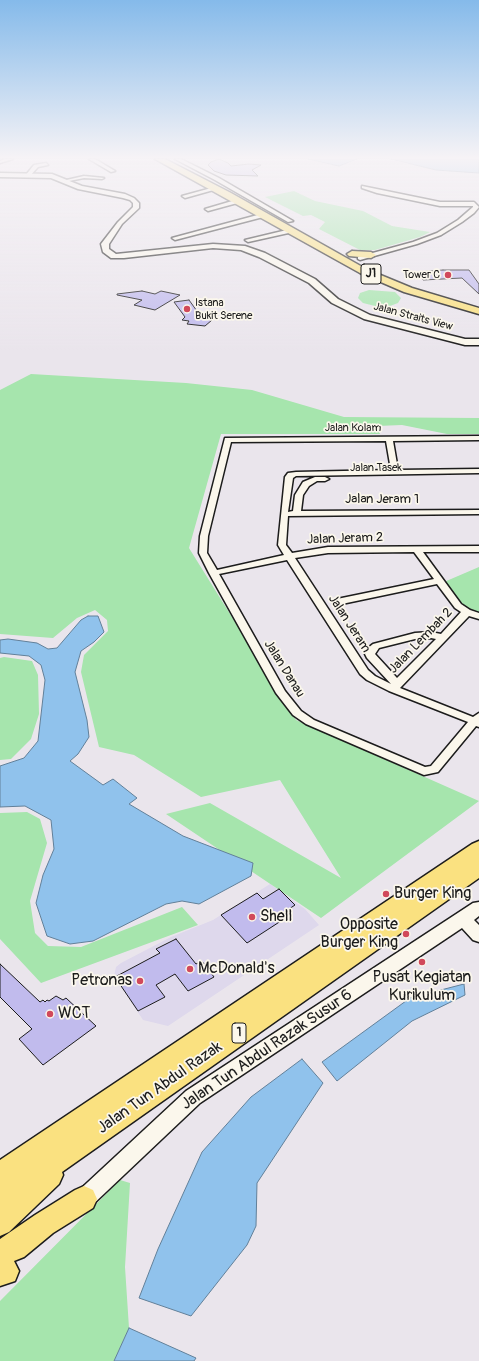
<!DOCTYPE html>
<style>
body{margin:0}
canvas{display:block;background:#eae5ec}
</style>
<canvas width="479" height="1361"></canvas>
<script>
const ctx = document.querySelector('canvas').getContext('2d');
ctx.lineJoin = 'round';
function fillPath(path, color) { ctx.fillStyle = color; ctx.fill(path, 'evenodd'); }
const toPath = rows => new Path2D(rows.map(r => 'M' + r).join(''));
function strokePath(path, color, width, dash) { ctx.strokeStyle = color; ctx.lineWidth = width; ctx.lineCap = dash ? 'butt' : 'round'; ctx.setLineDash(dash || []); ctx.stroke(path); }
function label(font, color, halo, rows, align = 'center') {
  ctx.font = font + ' Pangolin,sans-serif'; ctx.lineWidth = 3.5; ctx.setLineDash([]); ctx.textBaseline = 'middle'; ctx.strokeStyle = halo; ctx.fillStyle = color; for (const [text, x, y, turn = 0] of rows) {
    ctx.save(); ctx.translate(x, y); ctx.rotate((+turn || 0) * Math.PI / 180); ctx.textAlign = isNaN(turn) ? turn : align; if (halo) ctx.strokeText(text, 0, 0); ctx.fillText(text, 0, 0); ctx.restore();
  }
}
const built = toPath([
 [270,884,305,909,319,925,168,1026,143,1020,114,976,116,967,121,963,171,937,213,920]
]);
const green = toPath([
 [294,191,315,201,363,211,392,226,430,232,420,237,375,250,360,250,319,229,325,222,311,215,303,216,265,197],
 [369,290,395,292,401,298,398,303,390,306,375,306,363,303,358,298,360,293],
 [31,374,186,383,252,390,344,417,479,418,479,434,447,434,402,425,377,426,380,434,221,434,189,548,296,720,479,801,321,918,166,814,210,803,341,878,280,780,201,797,134,755,99,747,81,672,84,655,108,631,107,620,95,610,77,618,53,638,0,634,0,390],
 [479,567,479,614,467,609,444,582],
 [4,657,32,661,38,675,39,714,31,739,11,759,0,760,0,658],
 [27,812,40,819,47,843,30,901,35,933,48,946,81,947,182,907,198,925,41,983,0,939,0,813],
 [120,1180,130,1183,125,1267,129,1328,114,1361,0,1361,0,1301]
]);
const water = toPath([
 [308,159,357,159,339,166,308,159],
 [391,159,479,159,479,173,436,170,391,159],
 [88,616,98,616,104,632,94,642,81,651,75,672,87,720,89,737,78,754,70,761,103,785,113,779,137,798,129,804,183,836,253,863,251,876,199,904,182,901,166,904,93,941,70,944,47,936,36,903,43,875,54,849,51,820,25,806,0,807,0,766,24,758,38,741,45,680,41,665,29,656,0,653,0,640,8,639,37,643,48,649,57,648,81,620,88,616],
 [464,984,465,995,412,1021,337,1081,322,1062,410,998,464,984],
 [302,1059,323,1083,257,1183,256,1226,247,1245,191,1316,139,1298,158,1249,202,1152,251,1097,302,1059],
 [129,1328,196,1358,194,1361,114,1361,129,1328]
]);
const building = toPath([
 [219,159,228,163,231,166,249,164,261,165,252,170,258,176,226,175,214,171,208,165,211,162,219,159],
 [443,270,469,270,479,284,479,294,462,278,423,280,419,272,443,270],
 [142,291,155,294,161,291,180,295,155,310,134,305,142,300,117,295,117,294,142,291],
 [189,300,202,318,212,320,205,326,187,324,189,321,182,320,185,317,174,302,189,300],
 [279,889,295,905,280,915,284,919,247,943,221,915,257,893,263,899,279,889],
 [176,939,196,964,202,961,214,977,188,991,175,974,156,985,165,997,138,1011,115,977,160,953,156,949,176,939],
 [0,964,40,1002,43,1000,45,1002,47,1000,49,1001,56,996,63,1000,66,998,96,1026,43,1065,19,1039,32,1029,0,997,0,964]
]);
const minor = toPath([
 [5,159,13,159,0,163,0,161,5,159],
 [89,159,95,159,115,171,111,172,89,159],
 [175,159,181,159,219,178,293,221,288,222,215,180,175,159],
 [46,163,48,165,38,167,29,177,25,176,34,165,46,163],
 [84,176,104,178,102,179,84,178,64,182,62,181,84,176],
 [362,186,440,202,474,202,479,207,474,213,462,222,441,235,417,244,360,260,358,259,358,257,413,242,437,233,458,220,473,207,473,206,440,206,377,193,362,188,362,186],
 [215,187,217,189,185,198,182,196,215,187],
 [239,199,241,200,241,202,208,211,205,209,239,199],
 [265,213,267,214,267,216,175,240,172,238,265,213],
 [291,229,293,230,293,232,248,242,245,240,291,229],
 [479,436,479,440,393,441,398,470,479,469,479,473,296,476,293,478,288,512,293,511,295,495,303,482,315,477,325,477,329,479,325,481,317,481,309,486,303,495,301,511,479,510,479,514,288,516,286,545,292,553,328,547,479,546,479,552,423,552,461,604,470,610,479,613,479,619,469,616,400,688,473,717,479,713,479,727,476,726,438,772,424,775,306,724,293,715,276,693,209,573,199,553,200,536,225,438,479,436],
 [386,441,391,470,296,472,288,473,285,477,278,545,284,555,217,570,207,553,208,536,231,442,386,441],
 [414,552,434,579,337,599,332,602,337,605,437,584,455,608,461,612,441,634,431,632,415,633,373,644,368,648,365,654,367,658,391,684,375,676,368,670,295,558,328,553,414,552],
 [287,560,360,674,367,680,389,691,468,722,431,766,425,767,314,720,301,711,285,691,219,574,287,560],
 [431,638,436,639,397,678,375,654,379,648,415,639,431,638]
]);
const tertiary = toPath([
 [0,173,52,174,82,186,125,194,134,198,139,203,139,208,122,224,109,244,109,249,116,254,213,244,245,246,265,253,315,279,338,299,370,315,465,339,479,339,479,345,465,345,364,319,332,303,309,283,259,257,241,250,213,248,124,258,111,258,103,252,101,244,118,222,133,207,133,203,130,200,123,198,78,189,51,178,0,177,0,173],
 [479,902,479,916,474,920,479,925,479,942,473,940,462,928,200,1103,88,1209,81,1212,74,1209,71,1202,74,1195,186,1091,473,903,479,902]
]);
const trunk = toPath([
 [155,159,165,159,231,193,366,269,412,288,479,308,479,314,404,292,360,273,155,159],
 [352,251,371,252,376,255,371,258,349,256,347,254,352,251],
 [479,841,479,878,62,1172,63,1175,59,1184,9,1232,0,1236,0,1160,472,844,479,841],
 [84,1186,93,1190,97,1199,93,1208,53,1233,24,1257,14,1261,19,1271,15,1281,0,1286,0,1239,35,1215,75,1190,84,1186]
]);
const markers = [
 [448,275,4,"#d1495b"],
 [187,309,4,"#d1495b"],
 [386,894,4,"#d1495b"],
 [252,917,4,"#d1495b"],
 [406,934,4,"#d1495b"],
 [422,962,4,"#d1495b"],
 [190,969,4,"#d1495b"],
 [140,981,4,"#d1495b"],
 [50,1014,4,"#d1495b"]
];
const farPoinames = [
 ["Tower C",440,275],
 ["Istana",195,303,"left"],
 ["Bukit Serene",195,316,"left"]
];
const farStreetnames = [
 ["Jalan Straits View",413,317,15],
 ["Jalan Kolam",353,428],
 ["Jalan Tasek",376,468]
];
const shields = [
 [371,274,20],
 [239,1033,14]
];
const shieldNames = [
 ["J1",371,274],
 ["1",239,1033]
];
const streetNames = [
 ["Jalan Jeram 1",382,500],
 ["Jalan Jeram 2",345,539,-2],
 ["Jalan Jeram",349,624,57],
 ["Jalan Lembah 2",421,641,-46],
 ["Jalan Danau",284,669,58]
];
const nearPoinames = [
 ["Burger King",394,894],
 ["Shell",260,917],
 ["Opposite",398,925,"right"],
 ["Burger King",398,943,"right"],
 ["McDonald's",198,969],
 ["Pusat Kegiatan",422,978,"center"],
 ["Kurikulum",422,996,"center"],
 ["Petronas",132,981,"right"],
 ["WCT",58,1014]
];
const nearStreetnames = [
 ["Jalan Tun Abdul Razak Susur 6",267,1050,-34],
 ["Jalan Tun Abdul Razak",160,1088,-35]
];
fillPath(built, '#ded8ec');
fillPath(green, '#a6e5ad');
fillPath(water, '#90c2ec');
strokePath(water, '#628099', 1);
fillPath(building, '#c1bbed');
strokePath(building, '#1c1c1c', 1);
strokePath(minor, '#1c1c1c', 3);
strokePath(tertiary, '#1c1c1c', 3);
strokePath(trunk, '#1c1c1c', 3);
fillPath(minor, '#fbf7ec');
fillPath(tertiary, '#fbf7ec');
fillPath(trunk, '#fae180');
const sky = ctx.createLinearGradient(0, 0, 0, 350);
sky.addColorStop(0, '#85baea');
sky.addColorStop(0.45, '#f6f3f6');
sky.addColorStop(1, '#f6f3f600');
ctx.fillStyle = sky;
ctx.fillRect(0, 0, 479, 350);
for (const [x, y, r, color] of markers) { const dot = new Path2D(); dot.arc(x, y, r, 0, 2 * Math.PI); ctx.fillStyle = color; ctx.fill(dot); strokePath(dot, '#fbf7ec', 1.5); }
label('11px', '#1c1c1c', '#fbf7ec', farPoinames, 'right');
label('11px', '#1c1c1c', '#fbf7ec', farStreetnames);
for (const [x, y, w] of shields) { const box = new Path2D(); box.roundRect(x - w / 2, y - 10, w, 20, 3); ctx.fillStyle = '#fbf7ec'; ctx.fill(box); strokePath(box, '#1c1c1c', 1); }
label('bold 12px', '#1c1c1c', null, shieldNames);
label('13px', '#1c1c1c', '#fbf7ec', streetNames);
label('16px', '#1c1c1c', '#fbf7ec', nearPoinames, 'left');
label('16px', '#1c1c1c', '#fbf7ec', nearStreetnames);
</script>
